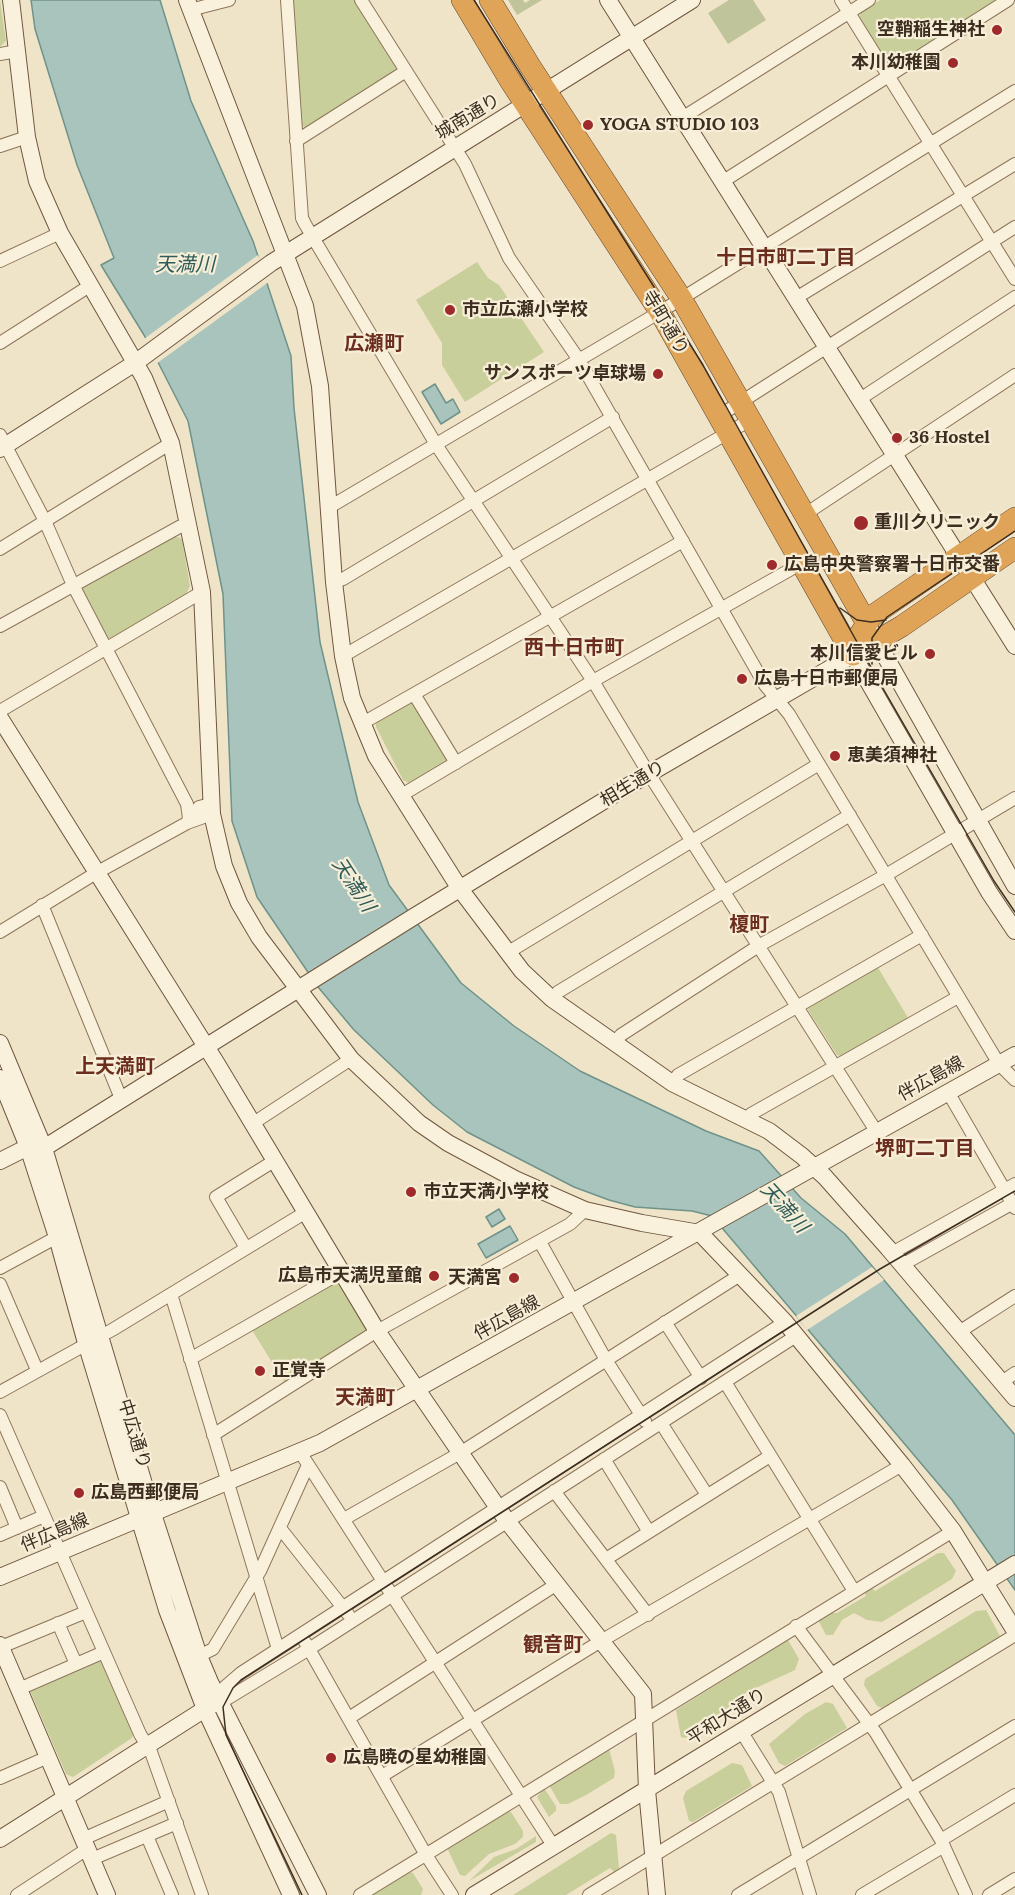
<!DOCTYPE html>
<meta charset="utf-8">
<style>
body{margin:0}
canvas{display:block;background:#f0e4c8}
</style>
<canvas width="1015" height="1895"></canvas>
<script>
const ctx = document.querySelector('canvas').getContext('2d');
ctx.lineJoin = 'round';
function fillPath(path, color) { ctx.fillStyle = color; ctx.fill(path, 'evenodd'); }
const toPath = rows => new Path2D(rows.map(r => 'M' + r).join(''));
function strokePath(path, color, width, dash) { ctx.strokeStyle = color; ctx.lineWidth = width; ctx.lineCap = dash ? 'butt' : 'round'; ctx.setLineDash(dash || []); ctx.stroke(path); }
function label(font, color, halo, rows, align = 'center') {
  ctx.font = font + ' Lora,"Noto Sans JP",serif'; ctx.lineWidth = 4.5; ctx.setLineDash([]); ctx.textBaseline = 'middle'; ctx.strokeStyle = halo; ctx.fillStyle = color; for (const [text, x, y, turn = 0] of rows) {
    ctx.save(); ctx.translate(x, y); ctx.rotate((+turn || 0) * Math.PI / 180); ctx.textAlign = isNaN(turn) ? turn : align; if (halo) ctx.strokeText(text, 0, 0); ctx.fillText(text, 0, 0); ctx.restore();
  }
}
const green = toPath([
 [0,0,6,41,0,47],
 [292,0,356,0,397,66,395,74,309,129,302,126],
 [880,0,1001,0,894,68,890,66,859,18,861,12],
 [477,262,488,278,499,285,544,352,465,402,442,365,442,343,416,300],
 [175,536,182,539,190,586,186,594,113,639,107,637,81,591,83,587],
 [411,700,448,756,447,762,409,783,403,780,376,727,376,721],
 [877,966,910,1021,844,1057,837,1055,808,1010,810,1005],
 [335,1281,340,1283,366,1327,365,1334,286,1385,252,1330],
 [938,1553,944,1553,956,1571,952,1579,882,1622,867,1620,854,1613,842,1620,833,1635,826,1635,819,1622,821,1618,831,1613,837,1613,866,1596,864,1591,871,1587,875,1591],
 [986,1610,1000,1636,882,1708,877,1706,864,1685,865,1679,976,1611],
 [788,1640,799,1659,795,1670,747,1692,714,1719,685,1738,681,1737,676,1710],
 [95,1660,102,1662,134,1732,132,1738,73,1777,66,1774,30,1691,32,1687],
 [826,1702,833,1704,847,1728,785,1766,779,1763,769,1744,805,1714],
 [609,1749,615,1771,614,1778,586,1795,568,1804,560,1804,549,1785],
 [732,1763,742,1765,752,1786,693,1822,689,1821,683,1798,686,1791],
 [544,1788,556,1806,556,1811,549,1817,537,1797],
 [507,1811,511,1812,523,1831,523,1837,515,1844,489,1854,465,1876,460,1875,447,1848],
 [611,1833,616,1835,619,1868,614,1872,610,1868,566,1895,513,1895],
 [536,1836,536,1842,469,1881,494,1857,516,1849],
 [409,1872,413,1873,423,1889,421,1895,371,1895]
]);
const cemetery = toPath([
 [508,0,523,0,525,3,530,0,542,0,517,15],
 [729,0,753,0,766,20,728,44,708,13]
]);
const water = toPath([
 [31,0,160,0,191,101,253,241,291,356,294,408,320,642,358,802,389,885,461,983,514,1026,580,1071,706,1131,759,1151,801,1198,845,1234,1015,1435,1015,1590,952,1500,712,1216,692,1211,635,1207,609,1200,574,1187,467,1132,433,1105,354,1030,318,987,257,897,232,821,223,594,188,421,144,335,101,265,114,258,77,165,35,29,31,0],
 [435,384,446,403,453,399,460,412,441,424,422,392,435,384],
 [499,1209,505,1219,492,1227,486,1217,499,1209],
 [510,1226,518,1240,486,1258,478,1244,510,1226]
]);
const pier = toPath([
 [258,255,270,281,156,364,144,339],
 [872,1267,884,1280,807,1330,796,1316]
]);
const street = toPath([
 [287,0,302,218,305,224,437,446,593,681,649,774,876,1131],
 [361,0,465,164,509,258,579,360,765,685,789,714,999,1064,1015,1080],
 [841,0,1015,279],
 [190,10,229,0],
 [0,54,17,51],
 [682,118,869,0],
 [296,141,406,71],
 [0,146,27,137],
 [722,182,1008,0],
 [0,261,60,233],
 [796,298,1015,164],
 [0,343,91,285],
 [860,399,1015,297],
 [719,416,1015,227],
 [0,435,45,521,73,585,187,804,189,818,187,823],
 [328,508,660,312,1015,91],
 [804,515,1015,375],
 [0,549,171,443],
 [334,582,343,579,613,417],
 [0,626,181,526,189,527],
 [343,656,750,420],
 [414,694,456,763],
 [0,711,202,592],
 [361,724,683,541],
 [400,796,593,681,802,563],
 [188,822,199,807,211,804],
 [42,905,122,1101],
 [0,932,96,873,187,823,212,814],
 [507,953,819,764],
 [552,999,558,992,850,815],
 [614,1043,621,1035,760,945,886,875,1015,798],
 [672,1083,678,1075,922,935],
 [948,1092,1015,1208],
 [747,1121,751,1114,958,997],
 [252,1124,351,1059],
 [540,1242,606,1360,645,1421],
 [246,1248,216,1197,274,1161],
 [892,1253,1015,1184],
 [902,1265,1015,1202],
 [0,1268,57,1237],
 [0,1284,37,1370],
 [171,1294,278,1649],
 [665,1322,701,1378],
 [959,1332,1015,1296],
 [190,1359,342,1272],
 [725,1382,854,1591],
 [1002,1382,1015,1373],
 [0,1392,112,1330,306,1212],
 [0,1415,140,1734,151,1752,202,1895],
 [661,1423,707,1495],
 [213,1435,377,1331,570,1224,585,1210],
 [300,1452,554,1847],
 [604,1459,649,1532],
 [0,1487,17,1528],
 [554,1491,648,1615],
 [344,1519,460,1453,740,1275],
 [280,1528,348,1614],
 [0,1535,44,1516],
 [606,1559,770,1456],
 [58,1623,76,1664],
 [796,1626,876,1733,941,1840,966,1895],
 [305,1642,426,1855,452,1895],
 [1,1647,86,1612],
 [199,1656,213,1649,260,1571,308,1465],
 [19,1689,104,1652],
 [212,1698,241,1673,785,1322],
 [215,1706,309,1649,796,1336],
 [349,1718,557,1584],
 [741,1731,779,1792,810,1895],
 [382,1776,601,1641,902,1465],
 [0,1778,48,1757],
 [147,1836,172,1895],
 [83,1839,169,1801],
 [941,1840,1015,1795],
 [92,1859,177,1823],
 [17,1895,87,1849],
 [360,1895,953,1531],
 [589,1895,1015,1635],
 [738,1895,1015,1726],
 [862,1895,944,1846],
 [989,1895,1015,1879]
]);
const secondary = toPath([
 [11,0,27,137,37,181,60,233,144,378,171,443,202,592,212,814,224,866,239,903,259,937,351,1059,419,1123,448,1143,515,1179,585,1210,642,1223,700,1233,785,1322,902,1465,953,1531,1015,1631],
 [187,0,305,306,320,386,334,582,343,656,352,698,376,756,460,889,522,971,552,999,672,1083,769,1131,802,1156,825,1177,888,1248,1015,1398],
 [608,0,1015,646],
 [0,449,135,363,271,263,692,0],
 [871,631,1015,886],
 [0,718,217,1064,377,1331,507,1521,643,1694,647,1790,657,1895],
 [0,1043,44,1148,153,1514,199,1656,210,1682,318,1895],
 [0,1078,28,1147,57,1237,86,1343,167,1610,205,1709,291,1895],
 [0,1161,28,1147,44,1148,415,916,633,783,853,655,989,892,1015,931],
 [0,1577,320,1443,1015,1055],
 [0,1645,107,1895],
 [0,1839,205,1709],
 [474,1895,1015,1564]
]);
const highway = toPath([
 [462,0,509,79,660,312,853,655],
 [490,0,530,66,681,298,866,622],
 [860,634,872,616,1015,518],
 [853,655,902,626,1015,548]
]);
const tram = toPath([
 [474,0,703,365,877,678,994,881,1015,912],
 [840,608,857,620,871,622,886,620],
 [872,664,872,638,887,617,1015,531],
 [302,1895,226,1735,223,1707,233,1688,241,1680,880,1269,1015,1191]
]);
const markers = [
 [997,30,6,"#9e2a2b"],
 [953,63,6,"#9e2a2b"],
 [588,125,6,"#9e2a2b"],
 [450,310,6,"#9e2a2b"],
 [658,374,6,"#9e2a2b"],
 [897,438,6,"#9e2a2b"],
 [861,523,8,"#9e2a2b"],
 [772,565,6,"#9e2a2b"],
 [930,654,6,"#9e2a2b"],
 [742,679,6,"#9e2a2b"],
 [835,756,6,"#9e2a2b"],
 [411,1192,6,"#9e2a2b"],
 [434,1276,6,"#9e2a2b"],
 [514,1278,6,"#9e2a2b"],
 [260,1371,6,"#9e2a2b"],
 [79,1493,6,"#9e2a2b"],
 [331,1758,6,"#9e2a2b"]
];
const poiNames = [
 ["空鞘稲生神社",985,30,"right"],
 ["本川幼稚園",941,63,"right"],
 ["YOGA STUDIO 103",600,125],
 ["市立広瀬小学校",462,310],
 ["サンスポーツ卓球場",646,374,"right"],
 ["36 Hostel",909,438],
 ["重川クリニック",874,523],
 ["広島中央警察署十日市交番",784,565],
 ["本川信愛ビル",918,654,"right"],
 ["広島十日市郵便局",754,679],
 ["恵美須神社",847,756],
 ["市立天満小学校",423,1192],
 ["広島市天満児童館",422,1276,"right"],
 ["天満宮",502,1278,"right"],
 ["正覚寺",272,1371],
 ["広島西郵便局",91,1493],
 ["広島暁の星幼稚園",343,1758]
];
const streetNames = [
 ["城南通り",468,117,-31],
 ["寺町通り",665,323,59],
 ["相生通り",633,784,-31],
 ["伴広島線",931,1079,-29],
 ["伴広島線",507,1318,-29],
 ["中広通り",134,1434,73],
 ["伴広島線",55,1533,-23],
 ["平和大通り",727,1717,-32]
];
const neighbourhoodNames = [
 ["十日市町二丁目",786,258],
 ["広瀬町",374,344],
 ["西十日市町",574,648],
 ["榎町",749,925],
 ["上天満町",115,1067],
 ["堺町二丁目",925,1149],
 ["天満町",365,1398],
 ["観音町",553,1645]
];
const waterNames = [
 ["天満川",185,265],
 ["天満川",353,885,57],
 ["天満川",784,1208,48]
];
fillPath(green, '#c9cf9b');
fillPath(cemetery, '#bfc49a');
fillPath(water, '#a9c4bc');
strokePath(water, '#6f938a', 1.5);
fillPath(pier, '#f0e4c8');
strokePath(street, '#8d765c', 14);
strokePath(secondary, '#6f573f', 18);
strokePath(highway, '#5b4430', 22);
strokePath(street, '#faf1dc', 12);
strokePath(secondary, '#faf1dc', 16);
strokePath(highway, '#e0a458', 21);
strokePath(tram, '#3d2e20', 1.5);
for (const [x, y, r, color] of markers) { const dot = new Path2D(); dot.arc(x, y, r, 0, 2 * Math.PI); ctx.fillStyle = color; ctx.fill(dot); strokePath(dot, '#f7eed8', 2); }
label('bold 18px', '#3d2e20', '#f7eed8', poiNames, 'left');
label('18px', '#3d2e20', '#f7eed8', streetNames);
label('bold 20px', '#6b2e1e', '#f7eed8', neighbourhoodNames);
label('italic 20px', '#2f5d5a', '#f7eed8', waterNames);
</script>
